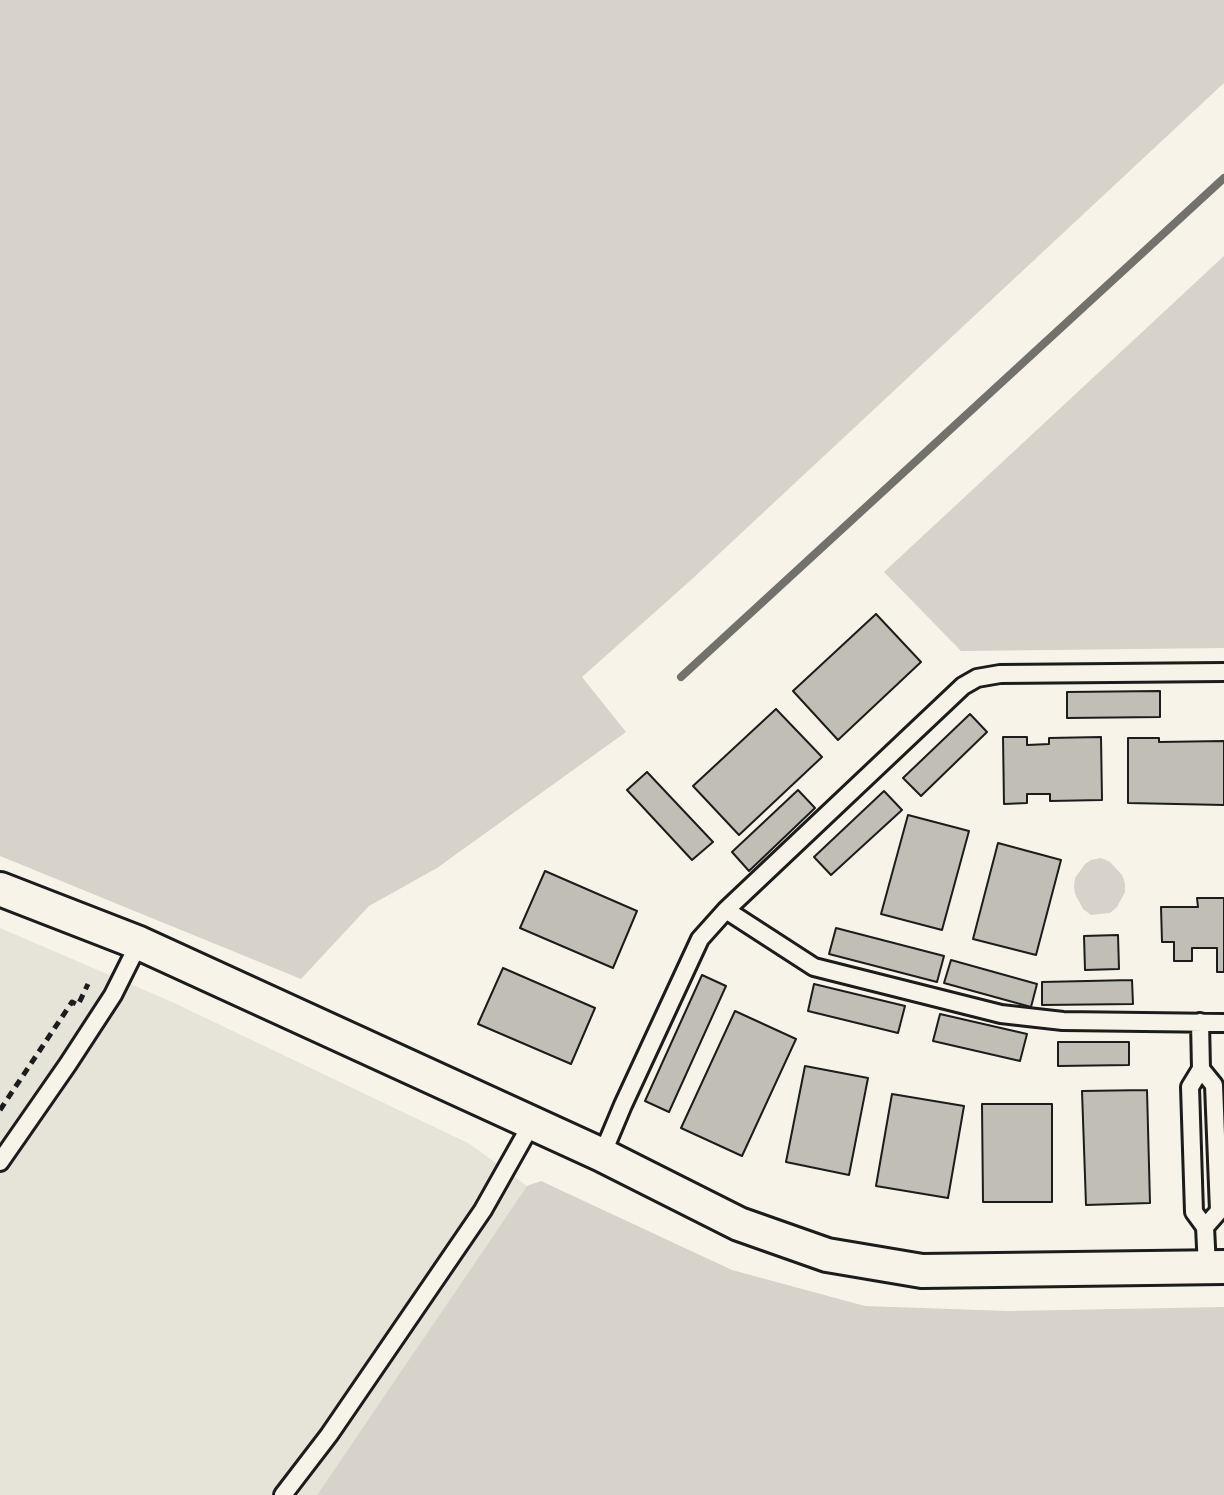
<!DOCTYPE html>
<style>
body{margin:0}
canvas{display:block;background:#f7f3e8}
</style>
<canvas width="1224" height="1495"></canvas>
<script>
const ctx = document.querySelector('canvas').getContext('2d');
ctx.lineJoin = 'round';
function fillPath(path, color) { ctx.fillStyle = color; ctx.fill(path, 'evenodd'); }
const toPath = rows => new Path2D(rows.map(r => 'M' + r).join(''));
function strokePath(path, color, width, dash) { ctx.strokeStyle = color; ctx.lineWidth = width; ctx.lineCap = dash ? 'butt' : 'round'; ctx.setLineDash(dash || []); ctx.stroke(path); }
const built = toPath([
 [0,928,172,1002,470,1144,527,1186,317,1495,0,1495]
]);
const green = toPath([
 [0,0,1224,0,1224,83,691,580,582,677,626,732,437,868,369,906,301,979,0,856],
 [1224,256,1224,648,961,651,884,572],
 [1101,858,1110,862,1122,875,1125,883,1125,892,1117,907,1110,913,1091,915,1083,909,1075,894,1074,886,1075,878,1085,864,1091,860],
 [541,1181,732,1270,865,1306,1008,1311,1224,1307,1224,1495,317,1495,527,1186]
]);
const stream = toPath([
 [681,677,1224,178]
]);
const building = toPath([
 [876,614,921,662,838,740,793,691,876,614],
 [1160,691,1160,717,1067,718,1067,692,1160,691],
 [776,709,822,757,739,835,693,786,776,709],
 [970,714,987,732,921,796,903,778,970,714],
 [1003,737,1027,737,1027,745,1049,744,1049,738,1101,737,1102,800,1050,801,1050,794,1027,794,1027,803,1004,804,1003,737],
 [1128,738,1159,738,1159,742,1224,741,1224,805,1128,803,1128,738],
 [647,772,713,842,692,860,627,790,647,772],
 [798,790,815,808,749,871,732,852,798,790],
 [884,791,902,810,831,875,814,857,884,791],
 [908,815,969,831,942,930,881,914,908,815],
 [998,843,1061,860,1036,955,973,939,998,843],
 [545,871,637,911,613,968,520,928,545,871],
 [1197,898,1224,898,1224,972,1217,972,1217,948,1192,948,1192,961,1174,961,1174,942,1162,942,1161,907,1198,907,1197,898],
 [836,928,944,956,937,982,829,954,836,928],
 [1118,935,1119,969,1085,970,1084,936,1118,935],
 [951,960,1037,984,1031,1007,944,983,951,960],
 [503,968,595,1008,571,1064,478,1024,503,968],
 [702,975,726,986,669,1112,645,1101,702,975],
 [1132,980,1133,1004,1042,1005,1042,982,1132,980],
 [814,984,905,1006,898,1033,808,1011,814,984],
 [735,1011,796,1039,742,1156,681,1128,735,1011],
 [940,1014,1027,1034,1020,1061,933,1041,940,1014],
 [1058,1042,1129,1042,1129,1065,1058,1066,1058,1042],
 [805,1066,868,1078,849,1175,786,1162,805,1066],
 [1147,1090,1150,1203,1086,1205,1082,1091,1147,1090],
 [892,1094,964,1106,948,1198,876,1186,892,1094],
 [982,1104,1052,1104,1052,1202,983,1202,982,1104]
]);
const path = toPath([
 [0,1110,72,1002,78,1005,88,984]
]);
const lane = toPath([
 [726,910,814,967,1001,1014,1063,1021,1224,1023],
 [1200,1022,1201,1069],
 [602,1155,623,1105,700,939,726,910,963,686,977,678,1000,674,1224,672],
 [0,1162,68,1064,113,995,139,943],
 [1205,1227,1219,1211,1214,1085,1201,1069,1190,1087,1194,1212,1205,1227,1207,1267],
 [283,1495,329,1435,483,1210,532,1123]
]);
const street = toPath([
 [0,889,139,943,602,1155,739,1224,827,1255,922,1271,1224,1267]
]);
fillPath(built, '#e6e3d9');
fillPath(green, '#d7d3cb');
strokePath(stream, '#72716c', 8);
fillPath(building, '#c0beb5');
strokePath(building, '#1c1c1c', 2);
strokePath(lane, '#1c1c1c', 22);
strokePath(street, '#1c1c1c', 38);
strokePath(path, '#1c1c1c', 5, [8, 6]);
strokePath(lane, '#f7f3e8', 16);
strokePath(street, '#f7f3e8', 32);
</script>
